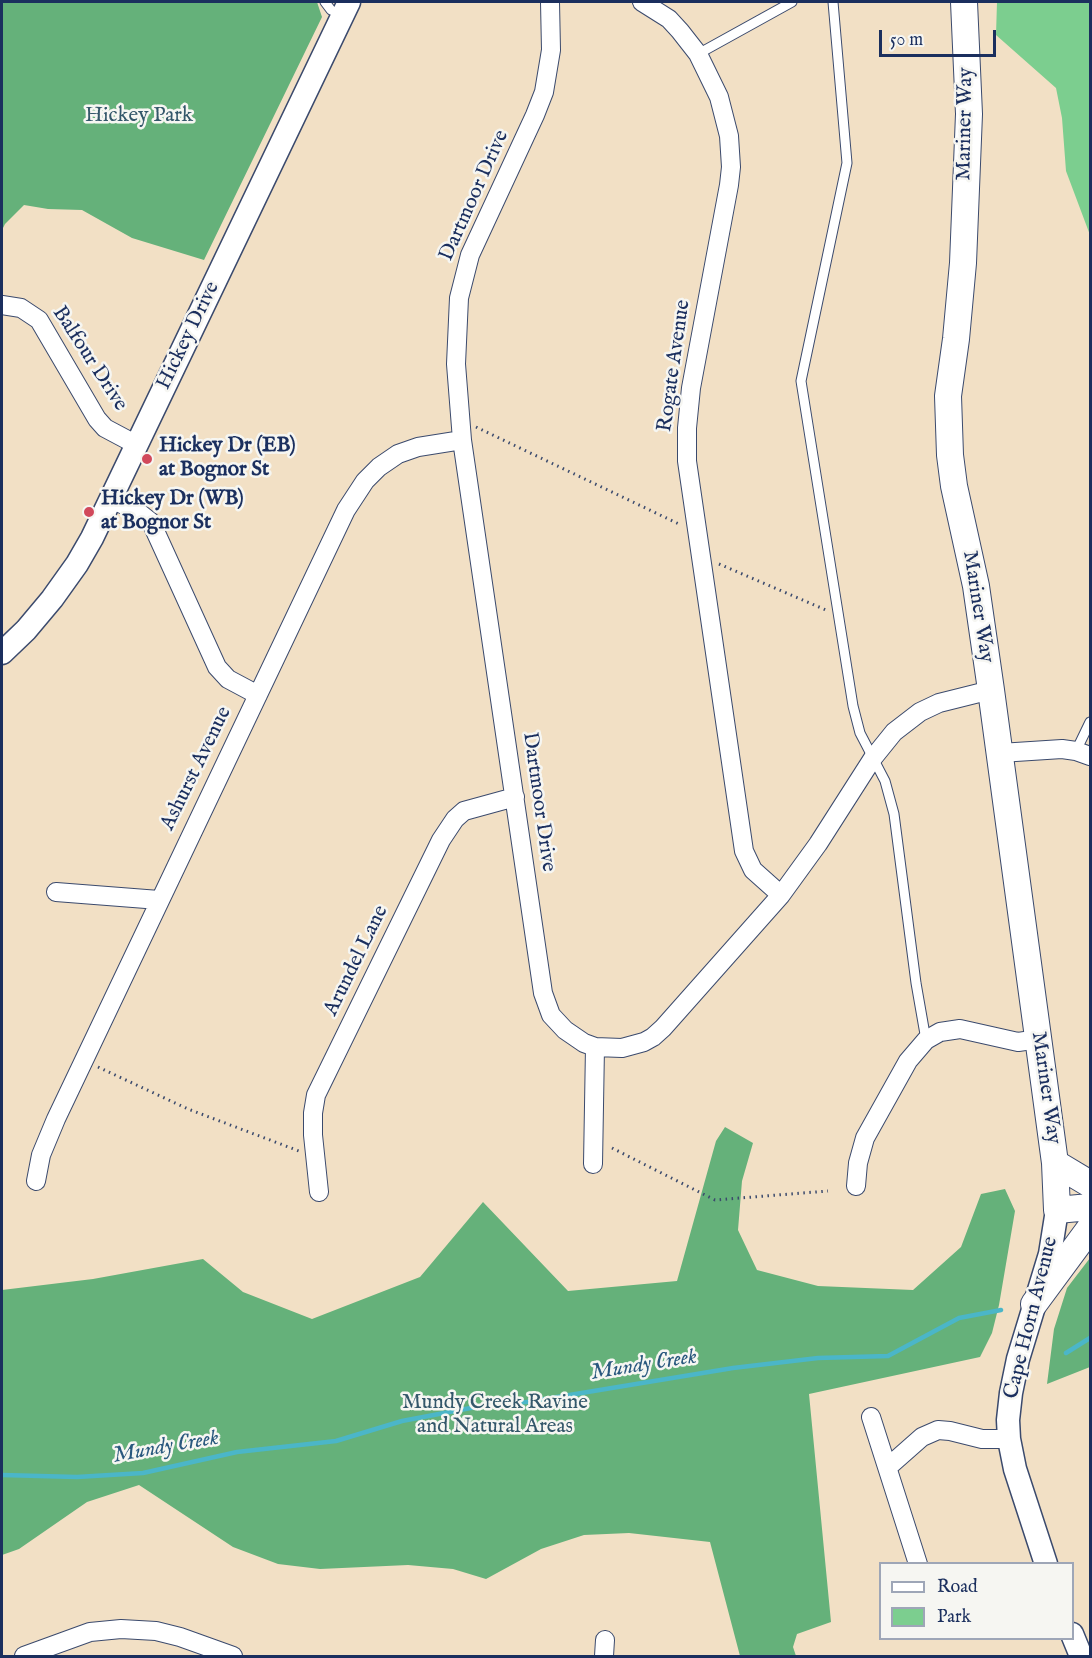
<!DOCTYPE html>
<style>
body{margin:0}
#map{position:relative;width:1092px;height:1658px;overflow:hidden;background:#f2e0c5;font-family:"IM FELL English",serif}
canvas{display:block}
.frame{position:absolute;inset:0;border:3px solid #1b2f5e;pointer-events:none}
.legend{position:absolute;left:879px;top:1562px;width:195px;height:78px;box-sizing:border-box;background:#f6f6f2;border:2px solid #9ea6b7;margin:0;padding:8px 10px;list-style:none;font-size:18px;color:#1b2f5e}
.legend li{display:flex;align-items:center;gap:12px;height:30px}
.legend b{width:30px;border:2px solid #9ea6b7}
.scale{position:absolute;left:879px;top:30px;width:117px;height:27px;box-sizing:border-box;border:3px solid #1b2f5e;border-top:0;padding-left:8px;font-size:18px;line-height:21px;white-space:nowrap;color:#1b2f5e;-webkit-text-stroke:4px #f6f6f2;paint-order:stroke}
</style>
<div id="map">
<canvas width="1092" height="1658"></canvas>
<div class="frame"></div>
<ul class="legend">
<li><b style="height:8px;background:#fff"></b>Road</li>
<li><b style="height:16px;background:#7cce8f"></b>Park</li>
</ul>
<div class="scale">50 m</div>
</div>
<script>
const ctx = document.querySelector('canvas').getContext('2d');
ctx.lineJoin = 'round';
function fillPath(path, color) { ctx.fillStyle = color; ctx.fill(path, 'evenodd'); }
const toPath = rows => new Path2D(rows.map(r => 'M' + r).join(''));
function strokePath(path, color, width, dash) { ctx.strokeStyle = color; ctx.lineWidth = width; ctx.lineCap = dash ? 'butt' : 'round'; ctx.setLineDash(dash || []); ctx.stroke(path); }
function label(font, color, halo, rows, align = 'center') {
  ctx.font = font + ' "IM FELL English",serif'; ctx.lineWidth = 5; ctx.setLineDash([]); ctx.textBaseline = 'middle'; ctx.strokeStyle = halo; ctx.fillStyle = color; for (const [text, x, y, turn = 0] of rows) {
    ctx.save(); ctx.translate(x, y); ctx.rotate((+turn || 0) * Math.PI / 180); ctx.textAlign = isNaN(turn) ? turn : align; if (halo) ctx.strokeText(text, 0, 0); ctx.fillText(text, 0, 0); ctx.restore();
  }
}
const green = toPath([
 [997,2,1090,2,1090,235,1066,171,1062,118,1056,88,996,35]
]);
const forest = toPath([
 [2,2,317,2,322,17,204,260,132,238,82,210,48,209,24,205,5,224,2,230],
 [725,1127,753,1143,742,1181,738,1230,757,1270,818,1286,913,1290,961,1247,981,1194,1005,1189,1015,1211,999,1305,992,1333,980,1357,809,1394,831,1622,797,1634,793,1647,796,1656,740,1656,710,1542,629,1533,584,1535,541,1549,486,1579,453,1569,408,1565,320,1569,278,1564,233,1547,139,1485,87,1502,19,1549,2,1555,2,1290,93,1279,203,1259,243,1292,312,1319,420,1277,483,1202,568,1291,677,1281,716,1141],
 [1090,1258,1090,1367,1047,1384,1054,1329,1067,1288]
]);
const stream = toPath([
 [1066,1353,1090,1338],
 [2,1475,77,1477,143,1473,237,1452,336,1441,402,1421,497,1403,527,1402,733,1368,818,1358,888,1356,959,1318,1001,1310]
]);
const path = toPath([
 [476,427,681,525],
 [719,564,826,610],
 [98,1067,188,1109,299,1151],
 [612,1148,715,1200,828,1191]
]);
const service = toPath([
 [325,2,331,10,342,15],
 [833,2,847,163,801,381,853,706,860,733,885,781,894,814,916,983,926,1040],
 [698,54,792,2],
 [1076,751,1090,722]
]);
const minor = toPath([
 [550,2,551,50,544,92,535,115,470,255,459,298,456,364,462,440,543,993,551,1015,565,1030,584,1043,595,1047,622,1048,644,1042,653,1037,663,1028,781,895,818,844,873,758,894,732,920,712,939,703,991,690],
 [642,2,669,19,680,31,698,54,719,97,729,136,731,167,729,185,691,388,687,428,687,461,744,851,753,870,781,895],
 [2,305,21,308,39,320,97,419,105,428,137,445],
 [111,499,137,511,151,522,217,667,228,679,258,695],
 [1000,753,1062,749,1076,751,1090,756],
 [56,892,159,900],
 [593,1164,595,1047],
 [36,1181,41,1155,56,1119,346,510,365,481,379,467,398,454,418,447,462,440],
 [856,1186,858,1163,865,1138,908,1061,926,1040,940,1032,960,1029,1018,1042,1039,1039],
 [319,1192,313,1135,313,1113,316,1095,441,840,455,819,464,811,515,797],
 [871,1417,918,1564],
 [888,1467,922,1437,938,1430,950,1431,982,1439,1009,1439],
 [24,1656,90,1632,121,1629,156,1631,180,1637,233,1656],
 [604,1656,605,1640]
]);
const tertiary = toPath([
 [2,653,26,630,52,599,77,564,92,538,349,2],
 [1046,1564,1015,1469,1009,1439,1008,1420,1011,1393,1018,1359,1050,1254,1057,1210],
 [1072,1634,1081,1656]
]);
const secondary = toPath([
 [964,2,969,114,963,263,956,339,948,396,950,455,954,486,976,586,991,690,1055,1163,1057,1210,1090,1207],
 [1055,1163,1090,1184],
 [1034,1304,1090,1228]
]);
const markers = [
 [147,459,6,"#d1495b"],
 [89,512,6,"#d1495b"]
];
const parkNames = [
 ["Hickey Park",139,117],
 ["Mundy Creek Ravine",495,1404],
 ["and Natural Areas",495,1428]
];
const streetNames = [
 ["Mariner Way",966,124,-89],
 ["Dartmoor Drive",475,196,-66],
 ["Hickey Drive",189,336,-64],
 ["Balfour Drive",89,359,57],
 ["Rogate Avenue",675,366,-82],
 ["Mariner Way",977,607,81],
 ["Ashurst Avenue",197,769,-64],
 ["Dartmoor Drive",538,802,82],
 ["Arundel Lane",357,961,-64],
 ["Mariner Way",1045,1088,82],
 ["Cape Horn Avenue",1032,1318,-76]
];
const poiNames = [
 ["Hickey Dr (EB)",159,447],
 ["at Bognor St",159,471],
 ["Hickey Dr (WB)",101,500],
 ["at Bognor St",101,524]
];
const waterNames = [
 ["Mundy Creek",644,1366,-9],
 ["Mundy Creek",166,1448,-10]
];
fillPath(green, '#7cce8f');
fillPath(forest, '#65b17a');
strokePath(stream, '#4bb6c8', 4.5);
strokePath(service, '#3b4a6d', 11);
strokePath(minor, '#3b4a6d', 20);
strokePath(tertiary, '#3b4a6d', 25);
strokePath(secondary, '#3b4a6d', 28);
strokePath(path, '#3b4a6d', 3, [1.5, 4.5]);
strokePath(service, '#fff', 9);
strokePath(minor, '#fff', 18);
strokePath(tertiary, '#fff', 22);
strokePath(secondary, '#fff', 26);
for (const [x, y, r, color] of markers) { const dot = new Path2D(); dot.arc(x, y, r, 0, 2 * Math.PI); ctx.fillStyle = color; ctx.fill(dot); strokePath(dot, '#f6f6f2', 2); }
label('21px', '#33576a', '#f6f6f2', parkNames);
label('21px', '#1b2f5e', '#f6f6f2', streetNames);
label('bold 21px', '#1b2f5e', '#f6f6f2', poiNames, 'left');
label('italic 22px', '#29587e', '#f6f6f2', waterNames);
</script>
